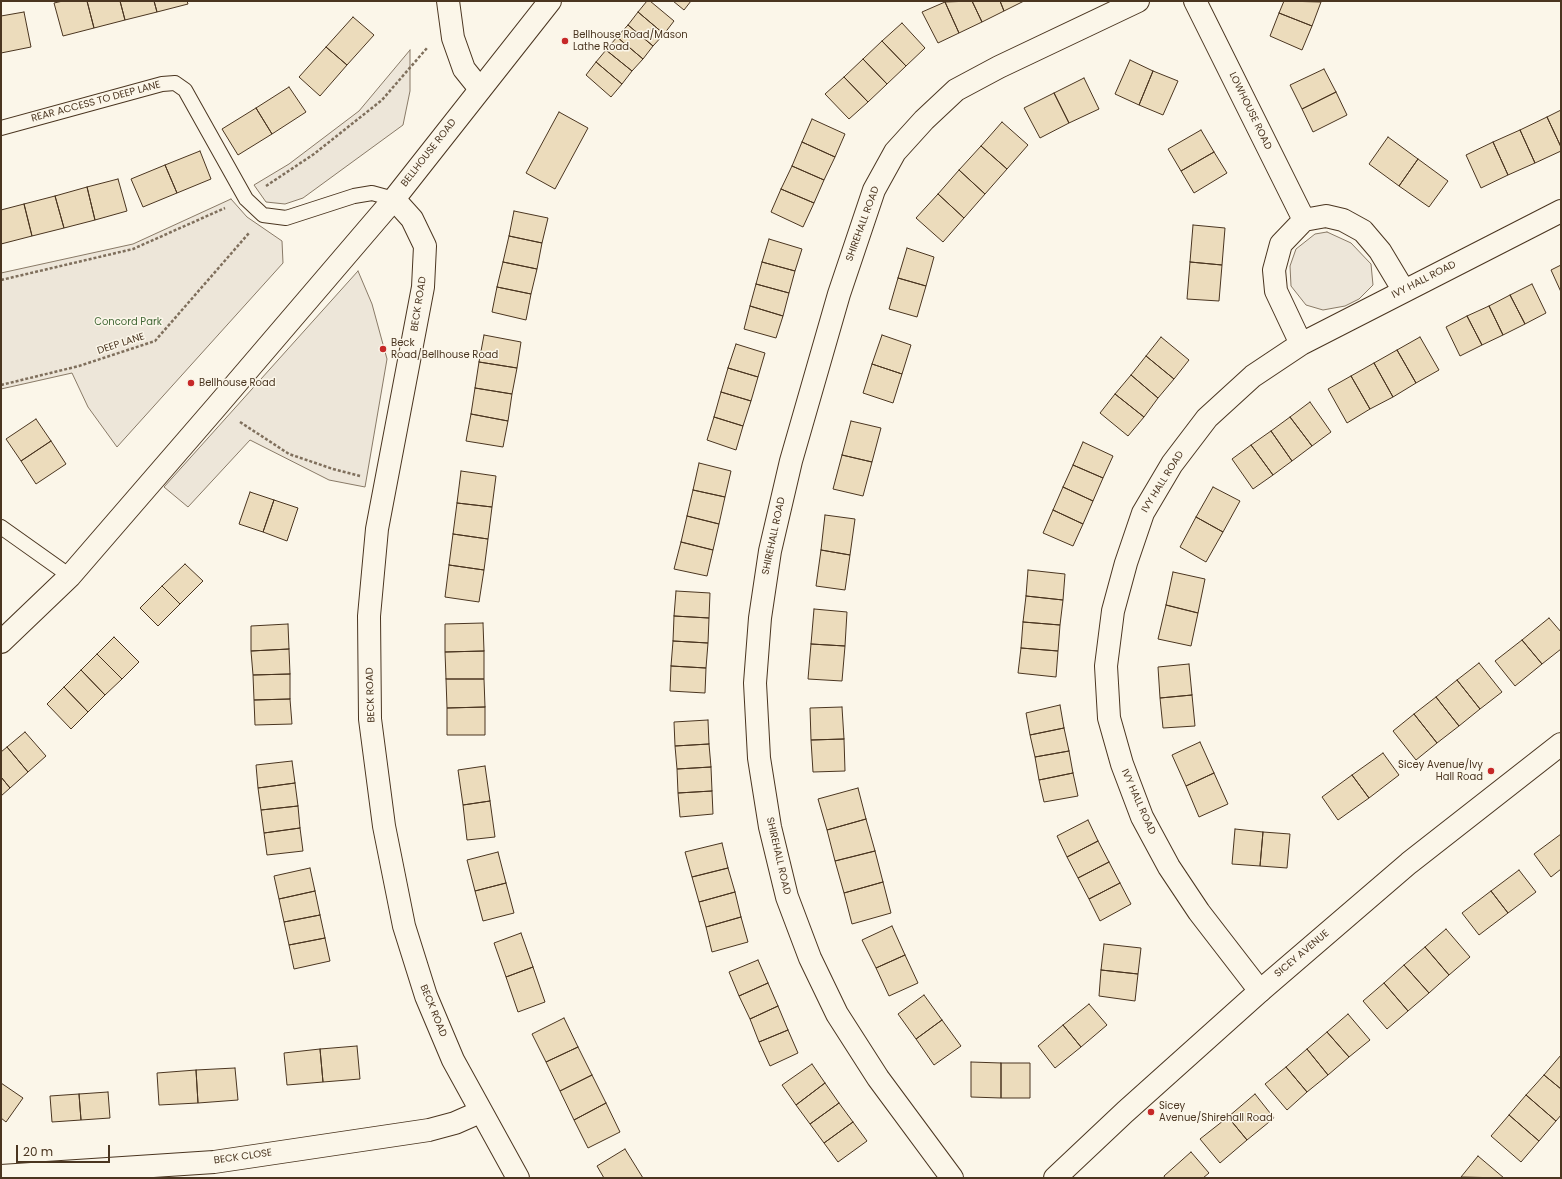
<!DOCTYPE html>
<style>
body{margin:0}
#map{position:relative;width:1562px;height:1179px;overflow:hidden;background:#fbf6e9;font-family:Poppins,sans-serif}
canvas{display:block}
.frame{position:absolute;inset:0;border:2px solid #4a3520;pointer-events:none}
.scale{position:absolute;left:16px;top:1145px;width:94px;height:18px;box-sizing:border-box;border:2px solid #4a3520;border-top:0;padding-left:5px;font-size:12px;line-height:14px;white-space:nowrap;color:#4a3520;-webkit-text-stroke:3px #fbf6e9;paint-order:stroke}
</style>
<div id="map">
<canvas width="1562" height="1179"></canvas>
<div class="frame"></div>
<div class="scale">20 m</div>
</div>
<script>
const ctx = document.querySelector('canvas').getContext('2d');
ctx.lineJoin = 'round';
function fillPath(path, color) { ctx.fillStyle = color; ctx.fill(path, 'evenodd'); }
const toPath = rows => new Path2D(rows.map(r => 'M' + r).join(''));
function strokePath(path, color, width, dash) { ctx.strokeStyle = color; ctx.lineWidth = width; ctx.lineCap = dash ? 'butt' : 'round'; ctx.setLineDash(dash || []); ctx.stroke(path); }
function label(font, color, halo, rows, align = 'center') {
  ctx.font = font + ' Poppins,sans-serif'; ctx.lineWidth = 3; ctx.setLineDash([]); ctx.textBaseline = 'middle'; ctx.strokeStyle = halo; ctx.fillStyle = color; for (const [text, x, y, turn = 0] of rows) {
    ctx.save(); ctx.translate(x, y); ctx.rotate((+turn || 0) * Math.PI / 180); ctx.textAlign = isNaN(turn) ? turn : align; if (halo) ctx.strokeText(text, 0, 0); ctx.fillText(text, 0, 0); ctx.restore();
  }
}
const green = toPath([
 [410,50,410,91,403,125,303,198,285,204,266,202,254,185,289,164,359,111,410,50],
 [231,199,247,217,282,241,283,263,117,447,88,407,72,373,1,389,1,273,133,244,231,199],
 [1327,232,1351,243,1371,264,1373,285,1359,299,1345,306,1323,310,1306,305,1291,286,1290,266,1296,249,1315,234,1327,232],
 [358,271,372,304,387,359,365,487,329,480,250,440,188,507,164,487,358,271]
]);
const building = toPath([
 [63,1,87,1,94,28,63,36,54,3,63,1],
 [87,1,120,1,125,20,94,28,87,1],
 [120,1,154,1,157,12,125,20,120,1],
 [154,1,187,1,188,4,157,12,154,1],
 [647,1,650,1,674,21,664,34,638,12,647,1],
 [673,1,691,1,684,10,673,1],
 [972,1,1000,1,1004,11,982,22,972,1],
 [972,1,982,22,959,33,945,2,972,1],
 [1000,1,1024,1,1004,11,1000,1],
 [1284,1,1321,2,1312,26,1279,13,1284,1],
 [945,2,959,33,938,43,922,12,945,2],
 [24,12,31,47,1,53,1,16,24,12],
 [638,12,664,34,653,46,628,25,638,12],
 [1279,13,1312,26,1302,50,1270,36,1279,13],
 [353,17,374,35,347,65,326,47,353,17],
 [902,23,925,48,906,66,882,41,902,23],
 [628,25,653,46,643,59,617,37,628,25],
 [617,37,643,59,632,71,606,50,617,37],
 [882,41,906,66,887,84,863,59,882,41],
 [326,47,347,65,320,96,299,77,326,47],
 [606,50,632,71,622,84,596,62,606,50],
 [863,59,887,84,868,102,844,77,863,59],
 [1130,60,1153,71,1139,105,1115,94,1130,60],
 [596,62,622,84,611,97,586,75,596,62],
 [1324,69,1336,92,1302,109,1290,85,1324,69],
 [1153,71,1178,81,1163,115,1139,105,1153,71],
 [844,77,868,102,849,119,825,94,844,77],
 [1084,78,1099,109,1069,123,1054,93,1084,78],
 [289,87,306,112,272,134,256,108,289,87],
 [1336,92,1347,115,1313,132,1302,109,1336,92],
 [1054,93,1069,123,1040,138,1024,108,1054,93],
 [256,108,272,134,238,155,222,129,256,108],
 [1561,110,1561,147,1547,117,1561,110],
 [559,112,588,128,555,189,526,173,559,112],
 [1547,117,1561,147,1561,151,1535,163,1520,130,1547,117],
 [812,119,845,134,835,157,802,142,812,119],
 [1002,122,1028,145,1007,169,981,146,1002,122],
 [1201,130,1214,152,1181,171,1168,149,1201,130],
 [1520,130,1535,163,1508,175,1493,142,1520,130],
 [1388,137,1418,159,1399,186,1369,164,1388,137],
 [802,142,835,157,824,180,792,166,802,142],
 [1493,142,1508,175,1481,188,1466,155,1493,142],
 [981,146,1007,169,985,194,959,170,981,146],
 [200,151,211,179,177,193,165,165,200,151],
 [1214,152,1227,173,1194,193,1181,171,1214,152],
 [1418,159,1448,181,1429,207,1399,186,1418,159],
 [165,165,177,193,143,207,131,179,165,165],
 [792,166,824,180,814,203,781,189,792,166],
 [959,170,985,194,964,218,938,194,959,170],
 [118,179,127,211,95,220,87,187,118,179],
 [87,187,95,220,64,228,55,196,87,187],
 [781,189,814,203,803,227,771,212,781,189],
 [938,194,964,218,943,242,916,218,938,194],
 [55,196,64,228,32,236,24,204,55,196],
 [24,204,32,236,1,244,1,210,24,204],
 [514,211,548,218,542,243,509,236,514,211],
 [1193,225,1225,228,1222,265,1190,262,1193,225],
 [509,236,542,243,537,269,503,262,509,236],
 [769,239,802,249,795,271,762,262,769,239],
 [907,248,934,257,926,286,898,278,907,248],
 [503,262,537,269,531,294,497,287,503,262],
 [762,262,795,271,789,293,756,284,762,262],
 [1190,262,1222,265,1219,301,1187,299,1190,262],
 [1561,265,1561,292,1551,270,1561,265],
 [898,278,926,286,917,317,889,309,898,278],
 [756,284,789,293,783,316,750,306,756,284],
 [1532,284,1546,313,1525,324,1510,295,1532,284],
 [497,287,531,294,526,320,492,312,497,287],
 [1510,295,1525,324,1503,335,1489,306,1510,295],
 [750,306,783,316,776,338,744,329,750,306],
 [1489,306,1503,335,1482,345,1467,316,1489,306],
 [1467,316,1482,345,1460,356,1446,327,1467,316],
 [484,335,521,342,517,368,479,362,484,335],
 [882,335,911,345,902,374,872,364,882,335],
 [1161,337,1189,360,1174,379,1146,356,1161,337],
 [1420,337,1439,370,1416,383,1397,350,1420,337],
 [736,344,765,353,758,377,728,368,736,344],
 [1397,350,1416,383,1393,397,1374,363,1397,350],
 [1146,356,1174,379,1158,398,1131,375,1146,356],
 [479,362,517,368,512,394,475,388,479,362],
 [1374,363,1393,397,1370,409,1351,376,1374,363],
 [872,364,902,374,893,403,863,393,872,364],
 [728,368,758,377,751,401,721,392,728,368],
 [1131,375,1158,398,1144,417,1115,394,1131,375],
 [1351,376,1370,409,1347,423,1328,389,1351,376],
 [475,388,512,394,508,421,471,414,475,388],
 [721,392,751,401,743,426,714,417,721,392],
 [1115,394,1144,417,1128,436,1100,413,1115,394],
 [1310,402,1331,432,1312,446,1290,417,1310,402],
 [471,414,508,421,503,447,466,441,471,414],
 [714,417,743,426,736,450,707,440,714,417],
 [1290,417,1312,446,1292,461,1271,431,1290,417],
 [36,419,51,441,21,461,6,439,36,419],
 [851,421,881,428,872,462,842,455,851,421],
 [1271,431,1292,461,1273,475,1251,445,1271,431],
 [51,441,66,464,36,484,21,461,51,441],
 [1083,442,1113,456,1103,478,1073,465,1083,442],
 [1251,445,1273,475,1253,489,1232,459,1251,445],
 [842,455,872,462,863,496,833,489,842,455],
 [699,463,731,471,725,497,693,490,699,463],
 [1073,465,1103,478,1093,501,1063,487,1073,465],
 [461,471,496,476,492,507,457,503,461,471],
 [1063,487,1093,501,1083,524,1053,510,1063,487],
 [1213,487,1240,501,1223,532,1196,517,1213,487],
 [693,490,725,497,719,524,687,516,693,490],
 [250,492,274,500,263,532,239,524,250,492],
 [274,500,298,508,287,541,263,532,274,500],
 [457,503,492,507,488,539,453,534,457,503],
 [1053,510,1083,524,1073,546,1043,533,1053,510],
 [825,515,855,519,850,555,821,550,825,515],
 [687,516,719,524,713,550,681,542,687,516],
 [1196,517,1223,532,1206,562,1180,547,1196,517],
 [453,534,488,539,484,570,449,565,453,534],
 [681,542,713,550,707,576,674,569,681,542],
 [821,550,850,555,845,590,816,586,821,550],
 [185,564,203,581,180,604,162,586,185,564],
 [449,565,484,570,479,602,445,597,449,565],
 [1028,570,1065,574,1063,600,1026,596,1028,570],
 [1173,572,1205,579,1198,613,1166,605,1173,572],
 [162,586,180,604,158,626,140,608,162,586],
 [676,591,710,593,709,618,674,616,676,591],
 [1026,596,1063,600,1060,625,1023,622,1026,596],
 [1166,605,1198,613,1191,646,1158,639,1166,605],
 [814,609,847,612,845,646,811,644,814,609],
 [674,616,709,618,708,643,673,641,674,616],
 [1549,618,1561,632,1561,649,1542,664,1522,640,1549,618],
 [1023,622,1060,625,1058,651,1021,648,1023,622],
 [483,623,484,651,445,652,445,624,483,623],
 [288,624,289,649,251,651,251,626,288,624],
 [114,637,139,662,122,679,97,654,114,637],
 [1522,640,1542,664,1515,686,1495,661,1522,640],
 [673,641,708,643,706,668,671,666,673,641],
 [811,644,845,646,842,681,808,679,811,644],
 [1021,648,1058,651,1056,677,1018,673,1021,648],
 [289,649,290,674,253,675,251,651,289,649],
 [484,651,484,679,446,679,445,652,484,651],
 [97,654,122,679,105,695,81,670,97,654],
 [1479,663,1502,692,1480,709,1457,680,1479,663],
 [1189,664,1192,695,1160,698,1158,667,1189,664],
 [671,666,706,668,705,693,670,691,671,666],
 [81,670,105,695,88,712,64,687,81,670],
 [290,674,290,699,254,700,253,675,290,674],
 [446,679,484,679,485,707,447,708,446,679],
 [1457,680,1480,709,1459,726,1436,697,1457,680],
 [64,687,88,712,71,729,47,704,64,687],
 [1192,695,1195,726,1163,728,1160,698,1192,695],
 [1436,697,1459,726,1437,743,1414,714,1436,697],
 [290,699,292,724,255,725,254,700,290,699],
 [1060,705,1064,728,1030,735,1026,713,1060,705],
 [485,707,485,735,447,735,447,708,485,707],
 [842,707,844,739,811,740,810,708,842,707],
 [1414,714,1437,743,1416,760,1393,731,1414,714],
 [708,720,709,744,675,746,674,722,708,720],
 [1064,728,1069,751,1035,757,1030,735,1064,728],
 [25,732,46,756,28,772,7,747,25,732],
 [844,739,845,771,813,772,811,740,844,739],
 [1200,742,1214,773,1186,786,1172,755,1200,742],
 [709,744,711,767,677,769,675,746,709,744],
 [7,747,28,772,10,788,1,777,1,752,7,747],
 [1069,751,1073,773,1039,780,1035,757,1069,751],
 [1383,753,1399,775,1369,798,1352,775,1383,753],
 [292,761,295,783,258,788,256,765,292,761],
 [485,766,490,801,463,805,458,770,485,766],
 [711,767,712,791,678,793,677,769,711,767],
 [1073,773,1078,796,1044,802,1039,780,1073,773],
 [1214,773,1228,804,1199,817,1186,786,1214,773],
 [1352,775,1369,798,1338,820,1322,797,1352,775],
 [1,777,10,788,1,796,1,777],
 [295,783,298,806,261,810,258,788,295,783],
 [858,788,866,819,827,830,818,799,858,788],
 [712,791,713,814,680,817,678,793,712,791],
 [490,801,495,837,467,840,463,805,490,801],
 [298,806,300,828,264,833,261,810,298,806],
 [866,819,875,851,835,861,827,830,866,819],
 [1088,820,1098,841,1067,857,1057,836,1088,820],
 [300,828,303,851,267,855,264,833,300,828],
 [1235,829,1263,832,1260,866,1232,864,1235,829],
 [1263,832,1290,834,1287,868,1260,866,1263,832],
 [1561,834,1561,869,1551,877,1534,854,1561,834],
 [1098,841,1109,862,1078,878,1067,857,1098,841],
 [722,843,728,868,692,877,685,852,722,843],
 [875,851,883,882,844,893,835,861,875,851],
 [498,852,506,883,475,891,467,860,498,852],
 [1109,862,1120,883,1089,899,1078,878,1109,862],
 [310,868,315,891,279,899,274,876,310,868],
 [728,868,735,892,699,902,692,877,728,868],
 [1519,870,1536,892,1508,913,1491,891,1519,870],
 [883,882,891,913,852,924,844,893,883,882],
 [506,883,514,913,483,921,475,891,506,883],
 [1120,883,1131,904,1100,921,1089,899,1120,883],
 [315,891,320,915,284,922,279,899,315,891],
 [1491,891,1508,913,1479,935,1462,913,1491,891],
 [735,892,741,917,706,927,699,902,735,892],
 [320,915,325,938,289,945,284,922,320,915],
 [741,917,748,942,712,952,706,927,741,917],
 [892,926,905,955,876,968,862,940,892,926],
 [1446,929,1470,957,1449,975,1425,947,1446,929],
 [521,933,533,967,506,977,494,943,521,933],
 [325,938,330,961,294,969,289,945,325,938],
 [1104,944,1141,948,1138,974,1101,970,1104,944],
 [1425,947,1449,975,1429,993,1404,965,1425,947],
 [905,955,918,983,889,996,876,968,905,955],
 [758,960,768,983,739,996,729,972,758,960],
 [1404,965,1429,993,1408,1011,1384,983,1404,965],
 [533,967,545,1002,518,1012,506,977,533,967],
 [1101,970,1138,974,1135,1001,1099,996,1101,970],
 [768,983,778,1006,750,1019,739,996,768,983],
 [1384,983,1408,1011,1387,1029,1363,1001,1384,983],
 [924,995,942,1020,916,1039,898,1014,924,995],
 [1089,1004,1107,1025,1081,1047,1063,1025,1089,1004],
 [778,1006,788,1030,759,1042,750,1019,778,1006],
 [1348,1014,1370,1040,1349,1057,1327,1032,1348,1014],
 [564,1018,578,1047,546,1062,532,1034,564,1018],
 [942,1020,961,1046,934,1065,916,1039,942,1020],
 [1063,1025,1081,1047,1055,1068,1038,1046,1063,1025],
 [788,1030,798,1053,770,1066,759,1042,788,1030],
 [1327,1032,1349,1057,1328,1075,1307,1049,1327,1032],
 [357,1046,360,1079,323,1082,320,1049,357,1046],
 [578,1047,592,1075,560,1091,546,1062,578,1047],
 [320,1049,323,1082,287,1085,284,1053,320,1049],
 [1307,1049,1328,1075,1307,1092,1286,1067,1307,1049],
 [1561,1055,1561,1089,1544,1075,1561,1055],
 [971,1062,1001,1063,1001,1098,971,1097,971,1062],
 [1001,1063,1030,1063,1030,1098,1001,1098,1001,1063],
 [812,1064,825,1083,796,1105,782,1085,812,1064],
 [1286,1067,1307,1092,1287,1110,1265,1084,1286,1067],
 [235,1068,238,1100,198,1103,196,1070,235,1068],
 [196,1070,198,1103,159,1105,157,1073,196,1070],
 [592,1075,606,1103,574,1120,560,1091,592,1075],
 [1544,1075,1561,1089,1561,1115,1556,1121,1526,1095,1544,1075],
 [1,1083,23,1098,6,1122,1,1118,1,1083],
 [825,1083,839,1103,810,1124,796,1105,825,1083],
 [108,1092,110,1118,81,1120,79,1094,108,1092],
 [79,1094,81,1120,52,1122,50,1096,79,1094],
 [1255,1094,1274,1118,1247,1140,1228,1117,1255,1094],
 [1526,1095,1556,1121,1539,1141,1509,1115,1526,1095],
 [606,1103,620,1132,588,1148,574,1120,606,1103],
 [839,1103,853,1122,824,1143,810,1124,839,1103],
 [1509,1115,1539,1141,1521,1162,1491,1136,1509,1115],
 [1228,1117,1247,1140,1220,1163,1200,1139,1228,1117],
 [853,1122,867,1141,838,1162,824,1143,853,1122],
 [625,1149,643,1178,604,1178,597,1166,625,1149],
 [1191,1152,1209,1173,1203,1178,1165,1178,1164,1176,1191,1152],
 [1478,1156,1504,1178,1461,1177,1478,1156]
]);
const path = toPath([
 [266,186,314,154,382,100,427,48],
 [1,280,133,249,225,208],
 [1,385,79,366,155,341,249,233],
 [240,422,289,454,333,469,360,476]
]);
const service = toPath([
 [1,128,162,84,175,83,185,90,246,199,263,215,286,218,354,196,372,193,394,199],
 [1,527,70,576]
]);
const minor = toPath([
 [448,1,453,38,464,69,480,89],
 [1195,1,1304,220],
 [394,199,412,219,425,246,423,287,377,529,369,616,370,719,384,826,404,926,426,996,453,1060,518,1178],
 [1301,344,1276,291,1274,270,1281,244,1304,220,1326,216,1343,220,1363,231,1380,251,1404,291],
 [1260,991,1199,912,1169,867,1142,817,1122,764,1109,718,1106,666,1113,611,1126,563,1143,513,1172,464,1207,418,1253,376,1301,344,1561,211],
 [1,1176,214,1162,429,1130,455,1123,480,1112],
 [952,1178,878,1078,837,1014,810,958,787,897,770,827,759,758,755,683,760,618,770,551,791,461,839,294,874,190,895,152,924,120,956,90,999,67,1138,1]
]);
const tertiary = toPath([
 [1055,1178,1125,1112,1260,991,1409,863,1561,744]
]);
const secondary = toPath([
 [1,642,70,576,217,406,394,199,550,1]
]);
const markers = [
 [565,41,4,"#c62828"],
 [383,349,4,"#c62828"],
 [191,383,4,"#c62828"],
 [1491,771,4,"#c62828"],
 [1151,1112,4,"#c62828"]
];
const poiNames = [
 ["Bellhouse Road/Mason",573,35],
 ["Lathe Road",573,47],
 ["Beck",391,343],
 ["Road/Bellhouse Road",391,355],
 ["Bellhouse Road",199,383],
 ["Sicey Avenue/Ivy",1483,765,"right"],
 ["Hall Road",1483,777,"right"],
 ["Sicey",1159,1106],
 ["Avenue/Shirehall Road",1159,1118]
];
const streetNames = [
 ["REAR ACCESS TO DEEP LANE",96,102,-15],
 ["LOWHOUSE ROAD",1250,111,64],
 ["BELLHOUSE ROAD",429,153,-52],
 ["SHIREHALL ROAD",863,224,-70],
 ["IVY HALL ROAD",1424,280,-27],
 ["BECK ROAD",419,304,-81],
 ["DEEP LANE",121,344,-18],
 ["IVY HALL ROAD",1163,482,-58],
 ["SHIREHALL ROAD",774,536,-78],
 ["BECK ROAD",371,695,-92],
 ["IVY HALL ROAD",1138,802,66],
 ["SHIREHALL ROAD",778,856,77],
 ["SICEY AVENUE",1302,954,-40],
 ["BECK ROAD",433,1011,68],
 ["BECK CLOSE",243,1157,-8]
];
const parkNames = [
 ["Concord Park",128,322]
];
fillPath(green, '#ede6d9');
strokePath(green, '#887966', 1);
fillPath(building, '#ecdcbc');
strokePath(building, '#4a3520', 1);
strokePath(service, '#4a3520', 16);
strokePath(minor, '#4a3520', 24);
strokePath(tertiary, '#4a3520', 24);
strokePath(secondary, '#4a3520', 24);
strokePath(path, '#7f6f5c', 2.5, [3, 2]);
strokePath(service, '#fbf6e9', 14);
strokePath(minor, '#fbf6e9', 22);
strokePath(tertiary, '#fbf6e9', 22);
strokePath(secondary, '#fbf6e9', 22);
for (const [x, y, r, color] of markers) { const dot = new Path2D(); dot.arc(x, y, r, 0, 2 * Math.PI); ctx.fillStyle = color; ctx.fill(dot); strokePath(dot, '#fbf6e9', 1.5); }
label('10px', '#4a3520', '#fbf6e9', poiNames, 'left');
label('10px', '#4a3520', '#fbf6e9', streetNames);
label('10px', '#436837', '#fbf6e9', parkNames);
</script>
